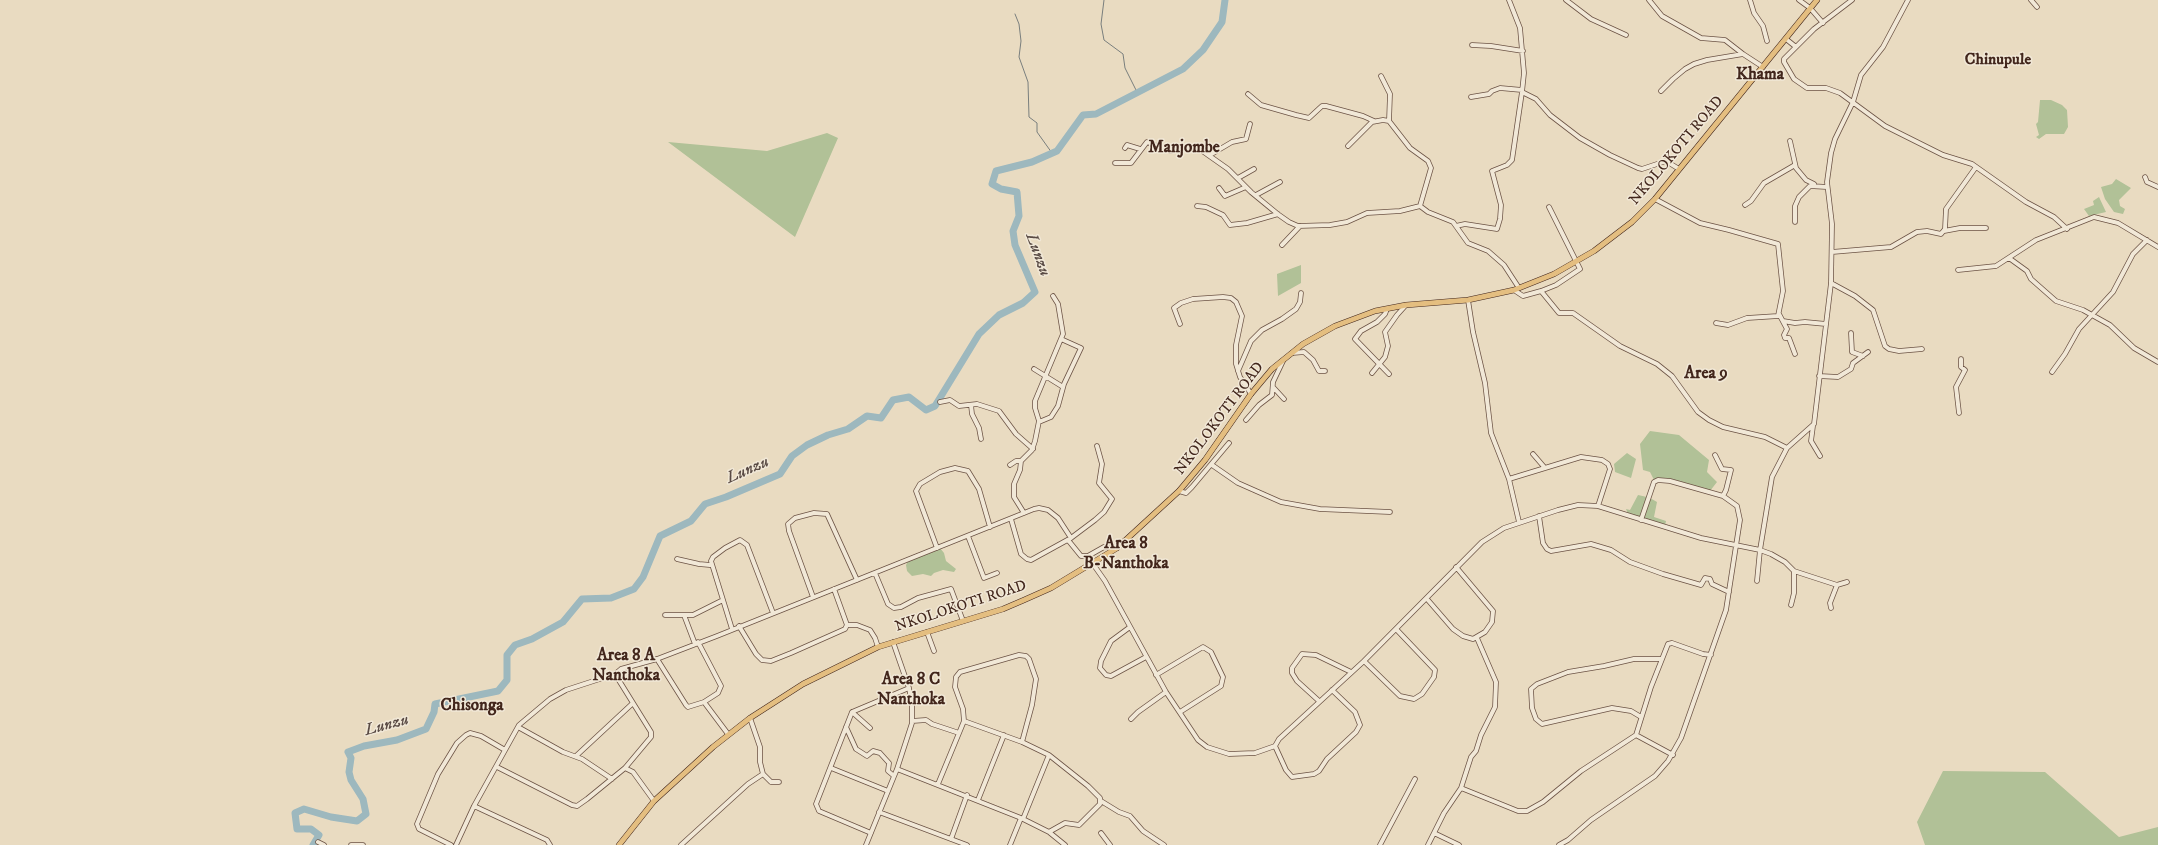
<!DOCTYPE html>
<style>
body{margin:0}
canvas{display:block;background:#e9dbc1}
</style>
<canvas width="2158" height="845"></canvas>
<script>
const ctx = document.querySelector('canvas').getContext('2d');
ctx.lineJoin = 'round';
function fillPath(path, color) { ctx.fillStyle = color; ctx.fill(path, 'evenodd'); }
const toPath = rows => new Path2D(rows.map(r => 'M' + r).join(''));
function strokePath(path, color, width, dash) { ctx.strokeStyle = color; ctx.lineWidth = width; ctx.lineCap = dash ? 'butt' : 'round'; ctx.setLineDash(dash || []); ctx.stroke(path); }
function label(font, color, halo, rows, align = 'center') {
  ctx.font = font + ' "IM FELL DW Pica",serif'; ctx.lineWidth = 3; ctx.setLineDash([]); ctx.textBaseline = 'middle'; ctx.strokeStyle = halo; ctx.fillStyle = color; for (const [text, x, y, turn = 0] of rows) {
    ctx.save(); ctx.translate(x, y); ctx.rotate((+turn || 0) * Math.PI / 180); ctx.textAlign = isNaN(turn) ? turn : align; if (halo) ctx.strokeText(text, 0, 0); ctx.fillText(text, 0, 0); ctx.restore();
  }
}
const green = toPath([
 [2040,100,2051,100,2062,105,2067,110,2068,127,2064,134,2046,134,2039,139,2036,137,2039,135,2036,124,2038,122],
 [827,133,838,138,795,237,668,142,767,151],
 [2116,179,2131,188,2119,200,2120,206,2125,209,2123,214,2114,212,2105,199,2101,187,2112,184],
 [2099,197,2106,212,2089,216,2084,209,2094,205,2093,201],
 [1301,265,1301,283,1278,296,1277,274],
 [1650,431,1679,435,1709,460,1707,472,1717,482,1710,491,1670,479,1654,480,1650,472,1643,470,1640,444],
 [1627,453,1636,459,1631,478,1615,472,1614,464],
 [1638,495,1647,497,1640,518,1628,514,1626,509,1630,510],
 [1650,498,1657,502,1654,517,1666,521,1665,526,1643,518],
 [940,548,944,553,946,561,956,569,954,572,943,570,934,573,931,576,923,574,912,576,907,571,906,565,908,561],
 [1943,771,2045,772,2119,837,2158,827,2158,845,1925,845,1917,822]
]);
const stream = toPath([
 [1104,0,1101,24,1104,40,1123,54,1125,68,1137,92],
 [1015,14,1019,24,1021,41,1019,57,1028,82,1029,117,1037,123,1037,132,1052,153]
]);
const river = toPath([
 [726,497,780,474,792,456,807,445,828,435,848,429,867,416,881,418,893,400,909,397,926,410,935,406,979,334,999,315,1023,303,1035,292,1015,245,1013,231,1019,216,1017,192,1001,189,992,184,996,171,1032,162,1057,151,1083,115,1096,114,1183,69,1203,50,1222,22,1225,0],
 [313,845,319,835,311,829,297,829,295,813,304,809,331,817,357,821,366,814,363,799,351,780,349,772,351,758,348,752,364,746,397,740,426,729,434,712,435,704,498,691,507,680,507,655,515,645,532,639,563,622,582,599,611,598,634,589,643,577,660,536,691,521,705,504,726,497]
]);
const minor = toPath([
 [1509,0,1520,28,1524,73,1522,92,1536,99,1550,115,1580,138,1610,155,1638,168,1642,169,1666,161,1679,169],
 [1566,0,1591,19,1626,35],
 [1649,0,1662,16,1701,38,1725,40,1743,54],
 [1750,0,1754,13,1763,26,1767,41],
 [1799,0,1810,8,1823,23],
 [1852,0,1814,29,1784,59,1784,62,1794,79,1807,88,1826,88,1840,93,1885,126,1943,155,1972,164,2026,202,2054,217,2067,229],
 [2031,0,2037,7],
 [1786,39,1796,47],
 [1472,45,1491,46,1523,51],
 [1381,76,1390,94,1389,121],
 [1661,91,1673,79,1685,69,1694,64,1707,60,1743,54,1763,67],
 [1248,94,1261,105,1296,115,1309,118,1322,106,1326,106,1363,116,1374,121],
 [1471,97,1489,94,1492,91,1500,88,1522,90],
 [1790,141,1796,168,1806,180,1814,184],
 [1348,146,1372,122,1383,120,1389,121,1410,148,1428,161,1431,168,1420,206,1428,212,1453,222,1468,243,1488,251,1504,265,1519,288],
 [1125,148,1127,145,1140,149],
 [1210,155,1232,142,1246,139,1250,124],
 [1115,163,1131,163,1147,142,1170,151,1187,147,1201,150,1228,169,1251,192,1279,215,1289,222,1298,226,1330,225,1347,222,1367,213,1400,211,1420,206],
 [2145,177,2147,182,2158,187],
 [1238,178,1254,169],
 [1219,188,1225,196,1246,187],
 [1256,195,1280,182],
 [1655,199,1700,223,1729,230,1778,244,1783,291,1778,316,1747,318,1728,325,1716,323],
 [1745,205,1751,201,1764,183,1795,165],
 [1197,206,1206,207,1223,215,1230,225,1247,223,1278,214],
 [1795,222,1795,206,1799,197,1810,186,1827,187],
 [1456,226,1465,224,1497,229,1500,219,1501,205,1492,171,1507,165,1512,160,1522,92],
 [1944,231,1960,228,1986,228],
 [1282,245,1300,226],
 [1832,252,1891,247,1917,232,1927,231,1941,234,1945,229,1946,209,1976,167],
 [2009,258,2027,271,2031,279,2056,301,2083,310,2110,325,2134,348,2158,362],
 [1958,270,1996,266,2036,240,2094,217,2118,223,2158,247],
 [1831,283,1855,296,1873,310,1885,346,1889,349,1899,351,1922,349],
 [1514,290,1523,296,1541,291,1556,285,1580,269,1549,207],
 [1541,291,1559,313,1573,313,1620,346,1657,364,1672,376,1698,412,1709,420,1723,427,1765,437,1787,448],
 [1468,300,1473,332,1485,383,1491,433,1509,479,1519,522],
 [1387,309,1385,314,1377,322,1361,331,1355,339,1389,374],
 [1779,314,1787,329,1784,335,1785,338,1789,338,1795,354],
 [1783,321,1795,323,1805,322,1826,324],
 [1180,324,1174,308,1181,303,1193,299,1223,297,1231,298,1236,302,1242,316,1236,345,1236,364,1240,377,1251,394],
 [1851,333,1852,352,1863,356],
 [1292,353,1304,352,1313,360,1319,371,1325,371],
 [1034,369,1063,387],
 [1238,371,1251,341,1262,330,1282,319,1296,309,1300,302,1301,293],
 [2052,372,2065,354,2079,329,2113,292,2133,254,2147,240],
 [1372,373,1385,357,1388,346,1385,332,1397,315,1406,305],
 [1819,376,1838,377,1851,369,1853,363,1868,352],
 [1273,387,1284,399],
 [940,402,950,400,959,406,977,404,999,411,1016,434,1033,449],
 [971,405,972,414,979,428,981,439],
 [1959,413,1956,387,1965,370,1961,367,1961,359],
 [1246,420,1259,405,1272,395,1273,382,1283,361],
 [1039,422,1051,417,1058,406,1064,384,1081,348,1061,339],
 [1813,426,1811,441,1820,456],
 [1533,454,1545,468],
 [1715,455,1722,469,1731,470,1726,490,1723,496],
 [1010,465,1016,461,1021,461],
 [1212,465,1238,483,1281,502,1320,509,1390,512],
 [1509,479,1581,457,1602,460,1608,464,1610,469,1598,506],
 [1179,491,1186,493,1192,487,1229,443],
 [1024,513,1014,497,1014,484,1020,470,1021,461,1032,450,1035,441,1039,421,1035,408,1035,401,1063,334,1058,304,1053,296],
 [1539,516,1543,543,1547,549,1551,551,1591,544,1611,550,1630,562,1663,574,1701,585,1705,578,1710,579,1712,584,1729,592],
 [1011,519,1021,554,1027,559,1031,560,1071,538,1095,520,1104,512,1112,499,1099,483,1102,464,1097,446],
 [968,536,984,578,997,573],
 [1068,540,1081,556,1088,556,1104,547,1117,548],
 [937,548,916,491,920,484,940,472,955,468,968,471,979,489,990,527],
 [677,559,699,564,710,565],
 [1093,564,1105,581,1166,692,1198,740,1207,747,1229,754,1255,753,1275,746,1279,739,1364,661,1482,542,1504,528,1558,510,1578,505,1598,506,1701,538,1760,550,1771,554,1785,562,1794,571,1794,593,1791,605],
 [1794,571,1837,585],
 [875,573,888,604,894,608,901,607,918,598,951,589,963,621],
 [1757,581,1760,550,1772,477,1787,448,1814,424,1831,283,1832,224,1827,182,1831,153,1835,139,1853,102,1861,75,1883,47,1908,0],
 [813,597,789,531,788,524,795,518,814,513,827,514,857,580],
 [1427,599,1453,629,1463,636,1473,639,1485,632,1492,622,1493,611,1456,567],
 [1831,608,1830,603,1837,585,1847,582],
 [665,615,693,615,721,601],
 [684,615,695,644],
 [847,625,857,625,870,630,875,638,878,647],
 [739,626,756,654,762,660,771,661,791,653,845,629,847,625,834,589],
 [1130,627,1111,641,1101,661,1100,668,1106,675,1111,676,1146,657],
 [732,629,711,561,713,557,725,548,740,540,747,545,773,613],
 [927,632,934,651],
 [657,659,686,705,688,707,704,702,718,693,721,686,698,642],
 [1364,661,1400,696,1414,699,1422,694,1434,677,1435,670,1396,629],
 [1156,675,1203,647,1211,652,1223,677,1221,686,1180,712],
 [1319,701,1297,681,1292,673,1292,668,1302,654,1316,655,1351,672],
 [704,702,728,734],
 [852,712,870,728],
 [1641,717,1631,711,1612,708,1542,724,1536,719,1532,708,1531,689,1537,684,1568,672,1604,666,1634,659,1662,659],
 [750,718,760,747,760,762,763,774,771,782,779,782],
 [1131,719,1138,712,1166,692],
 [912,721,926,720,932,724,959,733],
 [964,721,1022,742,1049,755,1088,786,1100,798,1100,804,1079,825,1065,823,1049,832],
 [518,727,563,752,582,759,612,779],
 [846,727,856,749,867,756,873,751,880,753,889,763,888,771,894,776],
 [1636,735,1673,755],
 [1275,746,1286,770,1292,777,1314,774,1319,771,1327,759,1356,732,1360,725,1355,712,1332,690],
 [576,756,633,703],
 [497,767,572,805,577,806,587,799,625,768,651,737,651,732,615,674],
 [625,768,633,772,654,801],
 [831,768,888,791],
 [897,769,1021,818,1049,832,1065,845],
 [938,784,964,721,963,709,955,687,956,677,960,672,1019,655,1026,656,1029,659,1036,679,1032,705,1022,742],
 [1461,788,1518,811,1527,811,1543,802,1581,771,1636,735,1651,687,1668,644,1672,643,1703,654,1711,655],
 [978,800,1004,735],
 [1101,801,1119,812,1130,816,1143,831,1164,845],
 [474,806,547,840,550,845],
 [879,812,967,845],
 [1023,819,1049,755],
 [871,833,819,811,816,804,852,712,909,688],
 [1101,833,1110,845],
 [1434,833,1459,845],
 [951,839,967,795],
 [318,842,324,845],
 [351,845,363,845],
 [451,845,419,829,417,824,438,774,457,743,466,735,470,733,481,736,505,750],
 [456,845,474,806,519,725,550,699,566,690,615,674,621,669,657,659,717,636,1034,509,1039,508,1048,510,1058,518,1071,538],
 [681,845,748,784,763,774],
 [866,845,897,769,912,723,912,704,909,688,893,642],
 [1010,845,1021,818],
 [1380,845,1415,779],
 [1428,845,1444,813,1461,788,1471,757,1476,751,1481,735,1495,707,1496,682,1477,638],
 [1559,845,1568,840,1591,820,1655,776,1668,761,1681,738,1726,610,1740,520,1737,506,1723,496,1670,481,1658,480,1654,482,1641,520]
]);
const major = toPath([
 [619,845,654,801,713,747,750,718,803,684,878,647,1003,609,1024,600,1051,588,1117,548,1179,491,1205,460,1251,394,1272,369,1303,344,1335,326,1375,311,1406,305,1468,300,1514,290,1554,274,1594,251,1632,222,1655,199,1817,0]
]);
const streetNames = [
 ["NKOLOKOTI ROAD",1677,151,-50],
 ["NKOLOKOTI ROAD",1220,419,-53],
 ["NKOLOKOTI ROAD",961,607,-18]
];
const neighbourhoodNames = [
 ["Chinupule",1998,61]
];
const waterNames = [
 ["Lunzu",1037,255,70],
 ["Lunzu",748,471,-24],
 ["Lunzu",387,726,-15]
];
const quarterNames = [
 ["Khama",1760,75],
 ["Manjombe",1184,148],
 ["Area 9",1706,374],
 ["Area 8",1126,544],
 ["B-Nanthoka",1126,564],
 ["Area 8 A",626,656],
 ["Nanthoka",626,676],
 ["Area 8 C",911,680],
 ["Nanthoka",911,700],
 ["Chisonga",472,706]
];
fillPath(green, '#b1c197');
strokePath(stream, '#797e7d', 1);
strokePath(river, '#9db8be', 7);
strokePath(minor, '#6c5345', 5.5);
strokePath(major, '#42261c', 6);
strokePath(minor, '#f1e8d7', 4);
strokePath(major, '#e4be80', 5);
label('15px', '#42261c', '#f1e8d7', streetNames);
label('bold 16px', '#42261c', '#f1e8d7', neighbourhoodNames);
label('italic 16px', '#594a44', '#f1e8d7', waterNames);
label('bold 17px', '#42261c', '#f1e8d7', quarterNames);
</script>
